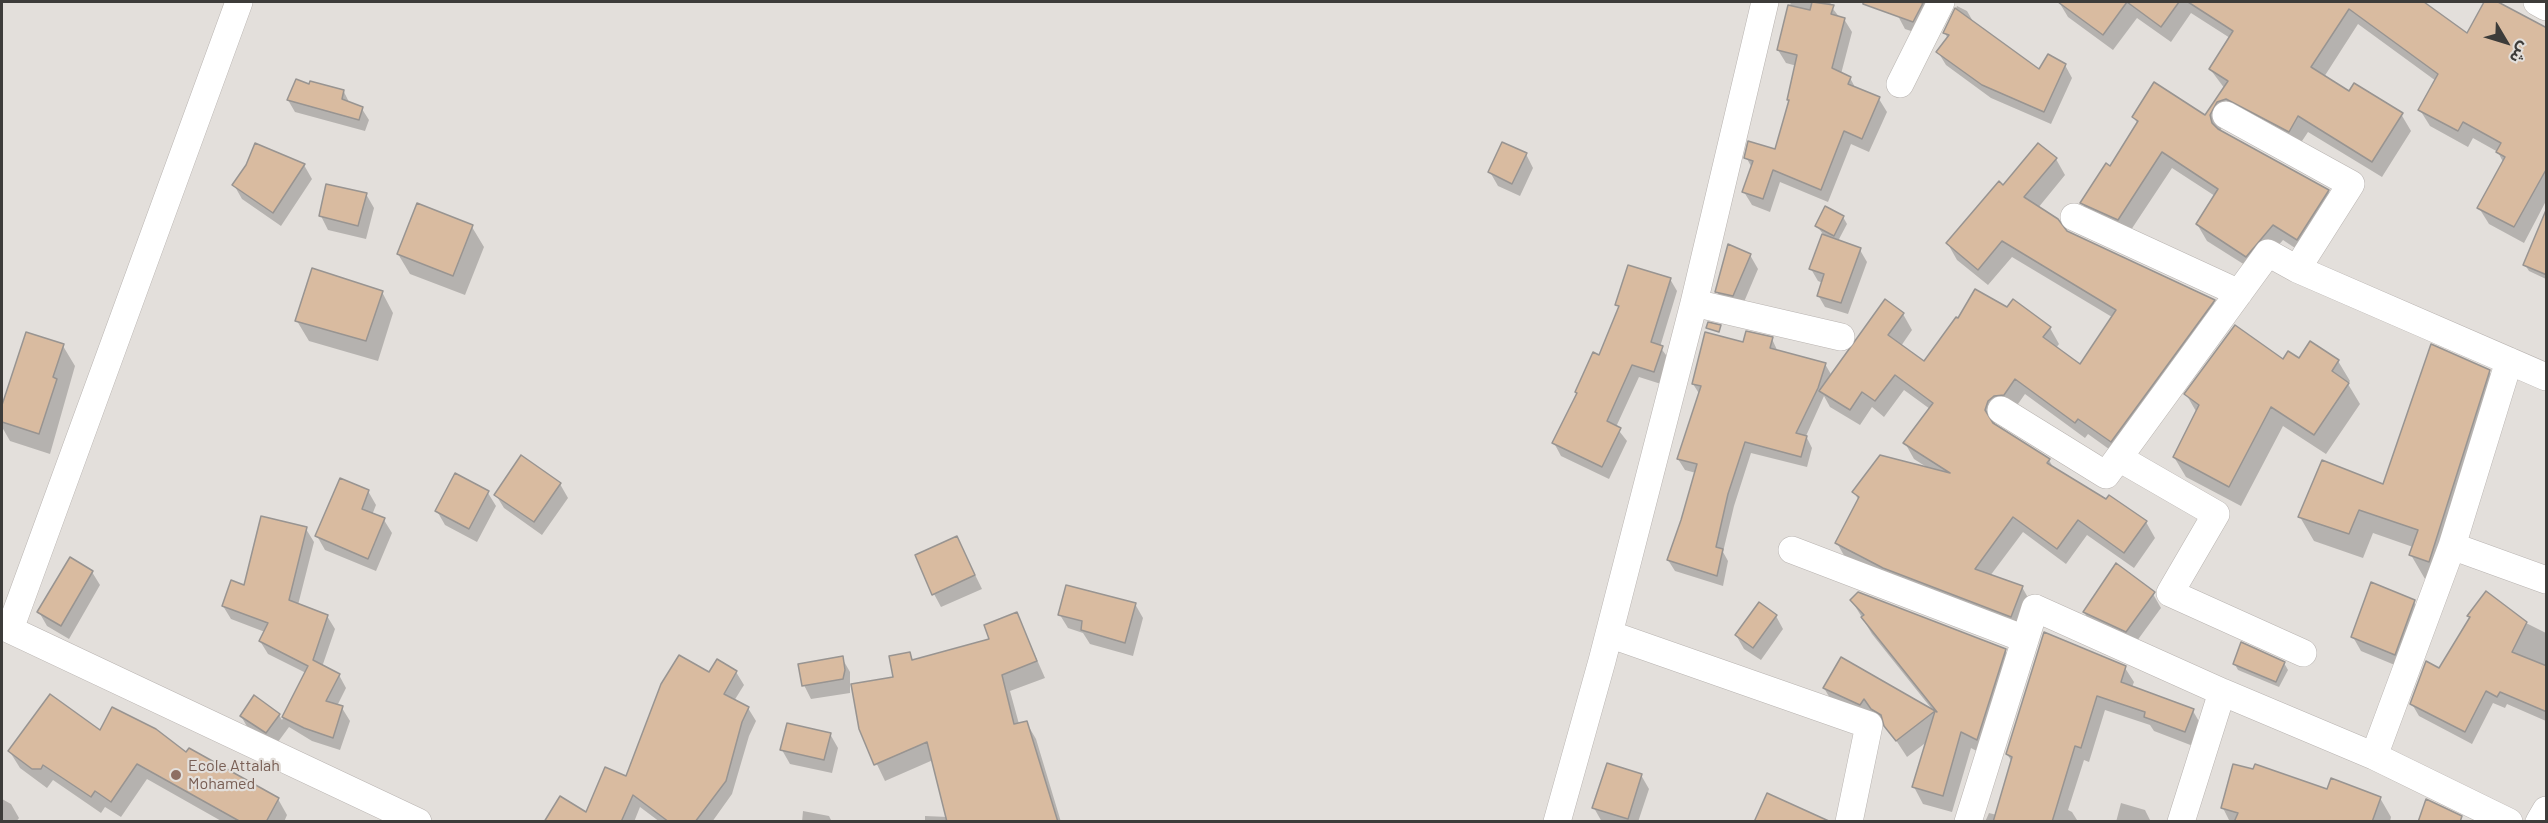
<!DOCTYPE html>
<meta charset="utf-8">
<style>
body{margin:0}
#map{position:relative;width:2548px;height:823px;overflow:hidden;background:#e3dfdb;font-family:Barlow,"Noto Sans Arabic",sans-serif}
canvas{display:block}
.frame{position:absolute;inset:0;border:3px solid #3d3c3a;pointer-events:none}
.north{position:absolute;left:2476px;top:12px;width:60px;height:60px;-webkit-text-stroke:4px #e3dfdb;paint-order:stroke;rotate:128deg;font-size:16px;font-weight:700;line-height:24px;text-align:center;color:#3d3c3a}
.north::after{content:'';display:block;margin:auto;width:21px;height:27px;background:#3d3c3a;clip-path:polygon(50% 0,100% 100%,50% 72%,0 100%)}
</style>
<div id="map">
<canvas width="2548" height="823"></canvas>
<div class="frame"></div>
<div class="north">ش</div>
</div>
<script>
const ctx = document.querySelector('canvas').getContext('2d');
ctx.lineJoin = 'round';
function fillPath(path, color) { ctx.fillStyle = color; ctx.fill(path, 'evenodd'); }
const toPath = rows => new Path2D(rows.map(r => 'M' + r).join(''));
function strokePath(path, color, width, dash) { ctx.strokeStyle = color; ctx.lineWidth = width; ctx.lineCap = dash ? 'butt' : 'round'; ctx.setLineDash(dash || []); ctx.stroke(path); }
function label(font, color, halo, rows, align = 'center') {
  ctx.font = font + ' Barlow,sans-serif'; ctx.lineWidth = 4.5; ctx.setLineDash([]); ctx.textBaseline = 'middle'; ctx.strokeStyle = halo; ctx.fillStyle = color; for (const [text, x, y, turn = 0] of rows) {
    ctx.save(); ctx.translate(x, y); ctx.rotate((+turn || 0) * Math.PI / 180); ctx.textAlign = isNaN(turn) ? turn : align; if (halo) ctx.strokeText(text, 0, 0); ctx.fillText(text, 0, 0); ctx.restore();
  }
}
const shadow = toPath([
 [1791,2,1831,2,1830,5,1840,18,1844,19,1852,32,1841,74,1850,78,1856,89,1879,99,1887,112,1869,152,1851,144,1828,202,1780,182,1770,212,1752,205,1744,192,1752,168,1746,157,1776,151,1790,102,1797,66,1786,63,1778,50],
 [1901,2,1939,2,1920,34,1905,29,1898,16],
 [2059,2,2421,2,2467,35,2486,2,2495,2,2546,29,2546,201,2524,243,2489,224,2479,208,2503,162,2498,152,2473,138,2468,147,2430,126,2420,110,2436,81,2358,24,2324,77,2349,93,2401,114,2411,131,2382,177,2308,132,2298,147,2227,118,2220,131,2328,191,2337,207,2307,256,2283,240,2256,272,2207,241,2197,224,2215,196,2172,168,2127,236,2092,219,2082,203,2110,168,2138,124,2133,117,2206,118,2225,89,2210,69,2230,38,2191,13,2171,42,2137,18,2113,50,2068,17],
 [1957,6,1967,11,1974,23,2040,71,2065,65,2072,78,2051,124,1991,98,1946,65,1938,52,1948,39,1945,33],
 [297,81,310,86,344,92,350,104,362,109,369,120,365,131,295,112,288,100],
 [256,145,304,165,312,179,281,226,242,199,234,185,247,165],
 [1526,154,1533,168,1520,196,1498,186,1490,172],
 [2056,159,2065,175,2038,208,2066,232,2213,301,2223,317,2120,457,2088,434,2085,438,2025,394,2013,411,1997,418,1994,426,2049,460,2054,469,2146,522,2155,538,2134,568,2087,535,2066,564,2023,532,1990,576,2022,587,2031,603,2020,632,1846,559,1837,543,1859,501,1854,492,1928,468,1914,459,1905,443,1930,409,1904,390,1884,417,1872,407,1860,425,1830,407,1824,396,1806,436,1812,448,1807,467,1751,453,1734,506,1723,552,1728,561,1723,586,1675,571,1668,560,1696,473,1685,470,1678,459,1700,395,1693,384,1744,344,1772,339,1778,352,1825,364,1832,376,1903,314,1912,330,1901,346,1925,363,2008,309,2050,328,2059,344,2056,348,2080,366,2112,317,2012,257,1988,285,1957,260,1948,244,2003,187],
 [366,194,374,208,366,239,328,230,321,216],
 [1843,217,1847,224,1838,241,1860,250,1867,262,1848,314,1825,307,1818,295,1823,283,1818,281,1811,269,1823,234,1817,226],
 [472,227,484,247,465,295,410,274,398,254],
 [2546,250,2546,279,2529,271,2525,265],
 [1750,255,1758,269,1741,309,1725,305,1717,292],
 [1670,279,1677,291,1660,347,1669,359,1661,384,1639,377,1616,427,1627,441,1609,479,1561,456,1554,443,1577,392,1600,357,1619,308,1617,305],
 [382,292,393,313,378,361,309,341,297,321],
 [27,334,63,346,75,366,50,454,10,441,2,427,2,410],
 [2283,361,2338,361,2350,381,2348,384,2360,404,2326,454,2283,426,2241,506,2186,477,2174,457,2197,413,2186,394],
 [2489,371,2503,395,2443,585,2425,579,2411,555,2413,547,2373,533,2363,558,2314,541,2300,517,2384,486],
 [560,484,568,498,542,535,504,508,496,495],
 [368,491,376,505,372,515,384,520,392,533,376,571,325,550,317,536],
 [488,493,496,506,477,542,445,525,437,511],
 [306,529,314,542,298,605,327,616,335,629,322,667,339,675,346,688,337,706,342,708,350,721,340,750,312,741,289,727,275,746,249,730,241,716,279,715,282,720,306,673,268,654,260,641,265,632,231,619,223,606],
 [957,538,982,589,941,607,934,594],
 [92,572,100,585,69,639,47,626,39,612],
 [2153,594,2161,608,2134,645,2092,626,2084,612],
 [1852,601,2005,650,2014,666,1986,756,1971,748,1952,812,1923,804,1914,787,1928,741,1907,757,1888,728,1874,714,1834,705,1824,688,1841,659,1935,713,1872,634],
 [2414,602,2422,615,2402,668,2361,651,2353,637],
 [1135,604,1143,618,1133,656,1090,644,1083,633,1068,628,1060,615],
 [1017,614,1045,678,1010,691,1019,724,1026,722,1036,739,1061,822,925,822,925,816,948,817,933,760,885,781,860,729,909,654,914,661,991,640],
 [1776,616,1783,629,1761,660,1744,649,1736,635],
 [2522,621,2546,633,2546,721,2507,704,2505,708,2493,703,2472,744,2419,716,2412,704,2440,670],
 [842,658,850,672,850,693,811,699,804,685],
 [2234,663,2284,663,2288,670,2279,687,2238,670],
 [2125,668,2134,682,2132,687,2193,711,2201,725,2193,746,2154,731,2150,725,2105,710,2089,762,2084,760,2068,810,2072,812,2077,820,2083,822,1985,822,1989,813,1997,815,2012,762,2007,754],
 [736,672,744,685,734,701,748,708,756,721,749,736,732,794,712,822,660,822,640,807,634,822,598,822,586,817,627,778,709,675],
 [101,733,187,755,278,799,287,815,284,822,223,822,147,779,121,817,105,807,101,813,53,780,47,788,20,768,10,752],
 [830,734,838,748,832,773,790,764,782,750],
 [1641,775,1649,789,1638,822,1602,822,1594,808],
 [2328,791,2380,798,2391,817,2390,822,2230,822,2223,808],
 [2,799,11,804,19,818,16,822,2,822],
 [2121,803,2145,810,2151,822,2116,822],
 [803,811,829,816,832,822,802,822]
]);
const building = toPath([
 [1812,2,1834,5,1831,14,1845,18,1832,68,1851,77,1848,84,1880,97,1862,139,1844,131,1821,190,1773,170,1763,199,1742,192,1753,161,1744,158,1748,141,1775,149,1789,100,1787,100,1797,55,1777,50,1788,5,1810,10,1812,2],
 [1863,2,1919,2,1923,3,1913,22,1863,4,1863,2],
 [2058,2,2179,2,2161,27,2127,2,2103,35,2058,2],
 [2188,2,2424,2,2467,33,2484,2,2498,2,2547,28,2547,168,2514,227,2477,208,2505,157,2496,152,2501,143,2463,122,2458,131,2418,110,2438,74,2349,9,2311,67,2349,91,2354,83,2403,113,2372,162,2298,116,2289,132,2226,99,2217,102,2210,115,2212,123,2218,129,2329,190,2297,240,2273,225,2246,257,2196,224,2218,189,2162,152,2118,220,2080,203,2106,163,2110,166,2138,121,2132,117,2154,82,2205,115,2228,81,2209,69,2233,31,2188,2],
 [1955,8,2039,69,2048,54,2066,64,2044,112,1982,85,1936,52,1949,35,1943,33,1955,8],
 [296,79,309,84,310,81,344,90,342,99,363,107,359,120,287,100,296,79],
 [1502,142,1527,153,1512,184,1488,172,1502,142],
 [255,143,305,164,273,213,232,185,246,165,255,143],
 [2038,143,2057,158,2024,197,2058,219,2067,231,2215,300,2111,442,2078,419,2075,423,2015,379,2004,395,1994,396,1988,401,1985,410,1993,423,2050,459,2047,463,2106,499,2109,495,2147,521,2124,553,2078,520,2057,549,2013,517,1975,569,2023,586,2011,617,1883,568,1835,543,1859,497,1852,492,1880,455,1950,473,1903,443,1933,403,1895,375,1875,401,1862,392,1850,410,1819,391,1885,299,1904,313,1888,335,1924,361,1956,317,1958,318,1975,289,2007,307,2013,299,2051,327,2043,337,2080,364,2116,310,2002,241,1978,270,1946,243,1999,181,2003,185,2038,143],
 [326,184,367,193,358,226,319,216,326,184],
 [417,203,473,225,453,276,397,254,417,203],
 [1825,206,1844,216,1834,236,1815,226,1825,206],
 [2546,210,2547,210,2547,275,2523,265,2546,210],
 [1822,234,1861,248,1841,303,1817,296,1824,274,1809,269,1822,234],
 [1728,244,1751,254,1733,296,1715,292,1728,244],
 [1628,265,1671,278,1651,342,1663,346,1654,372,1632,365,1607,421,1621,428,1602,467,1552,443,1577,393,1575,392,1593,352,1599,355,1619,306,1615,305,1628,265],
 [312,268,383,291,366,341,295,321,312,268],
 [1708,322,1721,325,1719,332,1706,328,1708,322],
 [2235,325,2283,359,2288,351,2299,358,2310,341,2339,360,2332,371,2349,383,2314,435,2271,407,2229,487,2173,457,2199,405,2184,394,2235,325],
 [1746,331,1773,337,1770,348,1826,363,1818,388,1796,433,1807,436,1801,457,1745,442,1728,494,1716,547,1723,549,1717,576,1667,560,1681,520,1697,464,1677,459,1701,386,1692,384,1705,332,1743,342,1746,331],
 [26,332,64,344,53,377,57,379,39,434,2,422,2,405,26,332],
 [2431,344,2490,370,2429,562,2409,555,2418,530,2359,510,2349,534,2298,517,2322,460,2383,484,2431,344],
 [521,455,561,483,534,522,494,495,521,455],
 [455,473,489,491,469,529,435,511,455,473],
 [340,478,369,490,362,509,385,518,368,559,315,536,340,478],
 [261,516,307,527,289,600,328,615,313,660,340,674,326,701,343,706,333,738,304,728,282,717,308,666,259,641,268,623,222,606,231,580,244,585,261,516],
 [957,536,975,575,932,595,915,555,957,536],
 [70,557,93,571,61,626,37,612,70,557],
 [2116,563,2155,592,2126,632,2083,612,2116,563],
 [2371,582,2415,600,2395,655,2351,637,2371,582],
 [1066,585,1136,603,1125,643,1081,630,1082,621,1058,615,1066,585],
 [2486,591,2527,622,2512,652,2547,666,2547,712,2500,692,2497,697,2486,691,2465,732,2410,704,2426,661,2439,668,2470,617,2467,616,2486,591],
 [1858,592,2006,649,1977,740,1961,732,1943,796,1912,787,1935,711,1896,741,1884,726,1881,715,1871,709,1864,699,1860,705,1823,688,1841,657,1937,712,1861,617,1864,615,1850,600,1858,592],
 [1759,602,1777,615,1753,648,1735,635,1759,602],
 [1017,612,1037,661,1002,675,1014,724,1027,721,1058,822,947,822,927,742,874,765,859,729,851,684,893,677,889,656,910,652,912,660,989,639,984,625,1017,612],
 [2044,632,2126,666,2121,682,2194,709,2185,732,2144,717,2145,712,2097,696,2081,748,2075,746,2052,822,1993,822,2012,757,2006,754,2044,632],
 [2241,642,2285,662,2276,682,2233,664,2241,642],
 [679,655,709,672,717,659,737,671,724,694,749,707,742,722,726,781,695,822,669,822,633,795,621,822,544,822,560,796,586,812,605,767,626,776,661,684,679,655],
 [843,656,845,670,843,679,802,686,798,664,843,656],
 [50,694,100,730,112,707,156,729,186,752,189,748,279,798,266,822,241,822,137,764,111,802,95,791,91,797,43,765,41,769,32,769,8,751,50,694],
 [254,695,280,714,266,733,240,716,254,695],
 [787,723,831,733,824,760,780,750,787,723],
 [1607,763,1642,774,1628,819,1592,808,1607,763],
 [2233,764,2253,769,2255,764,2327,789,2331,778,2381,797,2372,822,2234,822,2238,813,2221,808,2233,764],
 [1767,793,1831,822,1754,822,1767,793],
 [2426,799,2462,816,2460,822,2418,822,2426,799]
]);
const street = toPath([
 [2537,2,2546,7],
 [1900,84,1941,2],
 [2226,115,2351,184,2297,269],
 [2074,217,2239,293],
 [1694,303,1841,337],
 [2001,410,2106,475,2268,253,2297,269,2546,377],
 [2119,458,2216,514,2170,593,2303,653],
 [2452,546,2546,580],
 [1792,550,2025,639],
 [2,626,418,822],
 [10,629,239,2],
 [1609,634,1869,725,1849,822],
 [2374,756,2452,546,2509,361],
 [1557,822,1602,661,1694,303,1765,2],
 [1968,822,2035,608,2222,692,2374,756,2509,822],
 [2181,822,2222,692],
 [2539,822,2546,810]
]);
const markers = [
 [176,775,6,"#8d6e63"]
];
const educationNames = [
 ["Ecole Attalah",188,766],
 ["Mohamed",188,784]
];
fillPath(shadow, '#0003');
fillPath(building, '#d9bba0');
strokePath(building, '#989491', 1.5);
strokePath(street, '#b8b3b0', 28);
strokePath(street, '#fff', 27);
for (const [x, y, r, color] of markers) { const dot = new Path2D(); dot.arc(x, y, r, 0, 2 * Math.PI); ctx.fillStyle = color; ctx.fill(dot); strokePath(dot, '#e3dfdb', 2); }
label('16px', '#785e54', '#e3dfdb', educationNames, 'left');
</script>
